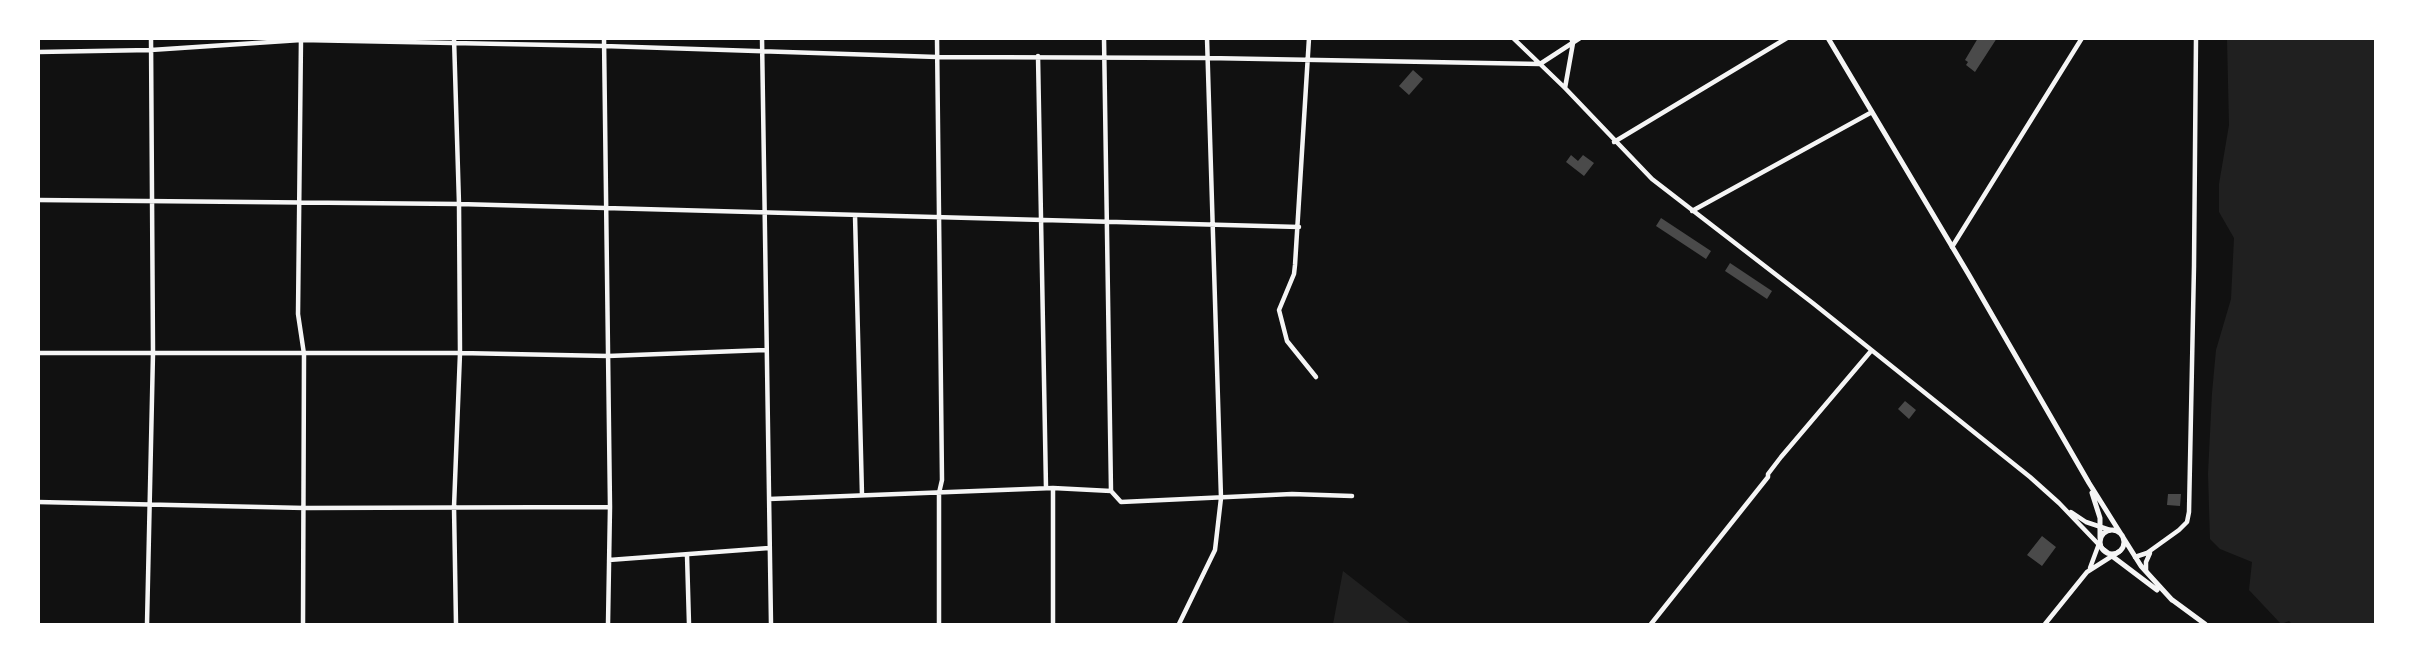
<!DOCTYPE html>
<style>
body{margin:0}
#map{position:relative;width:2414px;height:663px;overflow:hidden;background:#111;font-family:Ubuntu,sans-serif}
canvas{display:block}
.frame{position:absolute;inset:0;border:40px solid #fff;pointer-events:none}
</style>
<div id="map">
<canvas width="2414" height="663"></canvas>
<div class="frame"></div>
</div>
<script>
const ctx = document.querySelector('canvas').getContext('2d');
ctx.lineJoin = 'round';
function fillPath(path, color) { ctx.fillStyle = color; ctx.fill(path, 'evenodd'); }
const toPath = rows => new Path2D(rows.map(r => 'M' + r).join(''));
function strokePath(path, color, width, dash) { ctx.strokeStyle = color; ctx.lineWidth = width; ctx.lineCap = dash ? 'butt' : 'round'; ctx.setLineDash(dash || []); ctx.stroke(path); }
const green = toPath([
 [2227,39,2375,39,2375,624,2292,624,2289,621,2281,624,2249,590,2252,562,2220,549,2210,539,2208,474,2212,393,2216,350,2231,299,2234,238,2219,212,2219,184,2229,125],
 [1343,571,1411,624,1333,624]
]);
const building = toPath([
 [1978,38,1997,38,1975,72,1966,65,1968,62,1965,60],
 [1413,70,1423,79,1409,95,1399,86],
 [1571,155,1578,161,1583,155,1594,163,1584,176,1566,162],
 [1661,218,1711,251,1706,259,1656,226],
 [1730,263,1772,291,1767,299,1725,271],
 [1905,401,1916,410,1909,419,1898,409],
 [2168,494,2181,494,2180,506,2167,505],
 [2042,536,2056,547,2042,566,2027,555]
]);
const minor = toPath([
 [301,38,298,314,304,354,303,624],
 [454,38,459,204,460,353,454,507,456,624],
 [604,38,610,507,608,624],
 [762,38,771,624],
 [937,38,942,480,939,493,939,624],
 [1104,38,1111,491],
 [1309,38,1295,265,1294,274,1279,310,1287,341,1316,377],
 [1513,38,1565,88,1652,179,1814,304,2030,477,2059,503,2104,550],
 [38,52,151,50,301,40,604,46,937,57,1207,58,1540,64,1580,38],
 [1038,56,1046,488],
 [1565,88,1573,43,1571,38],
 [1614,142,1787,38],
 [38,200,459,204,1299,227],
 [1692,211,1872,112],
 [855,215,862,495],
 [1952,247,2082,38],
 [38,353,460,353,608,356,765,350],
 [769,499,1053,488,1111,491,1121,502,1292,494,1352,496],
 [38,502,305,508,610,507],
 [2071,512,2086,522,2110,530],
 [687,555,689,624],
 [2135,557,2147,553,2179,530,2187,522,2189,512,2194,266,2196,38],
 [609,560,769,548],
 [2090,568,2100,541],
 [2146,571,2146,562,2150,553],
 [147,624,153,353,151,38],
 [1053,624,1053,488],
 [1179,624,1215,550,1221,498,1207,38],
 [1651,624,1768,477,1768,474,1781,457,1871,351],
 [2045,624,2087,572,2120,551]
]);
const tertiary = toPath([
 [1828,38,1969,275,2089,483,2141,566,2172,600],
 [2092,493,2100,518,2100,538],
 '2100 542a12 12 0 1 1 24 0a12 12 0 1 1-24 0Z',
 [2104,550,2157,590],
 [2171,599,2205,624]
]);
fillPath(green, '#202020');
fillPath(building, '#4a4a4a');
strokePath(minor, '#f5f5f5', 4.5);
strokePath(tertiary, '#f5f5f5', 5);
</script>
